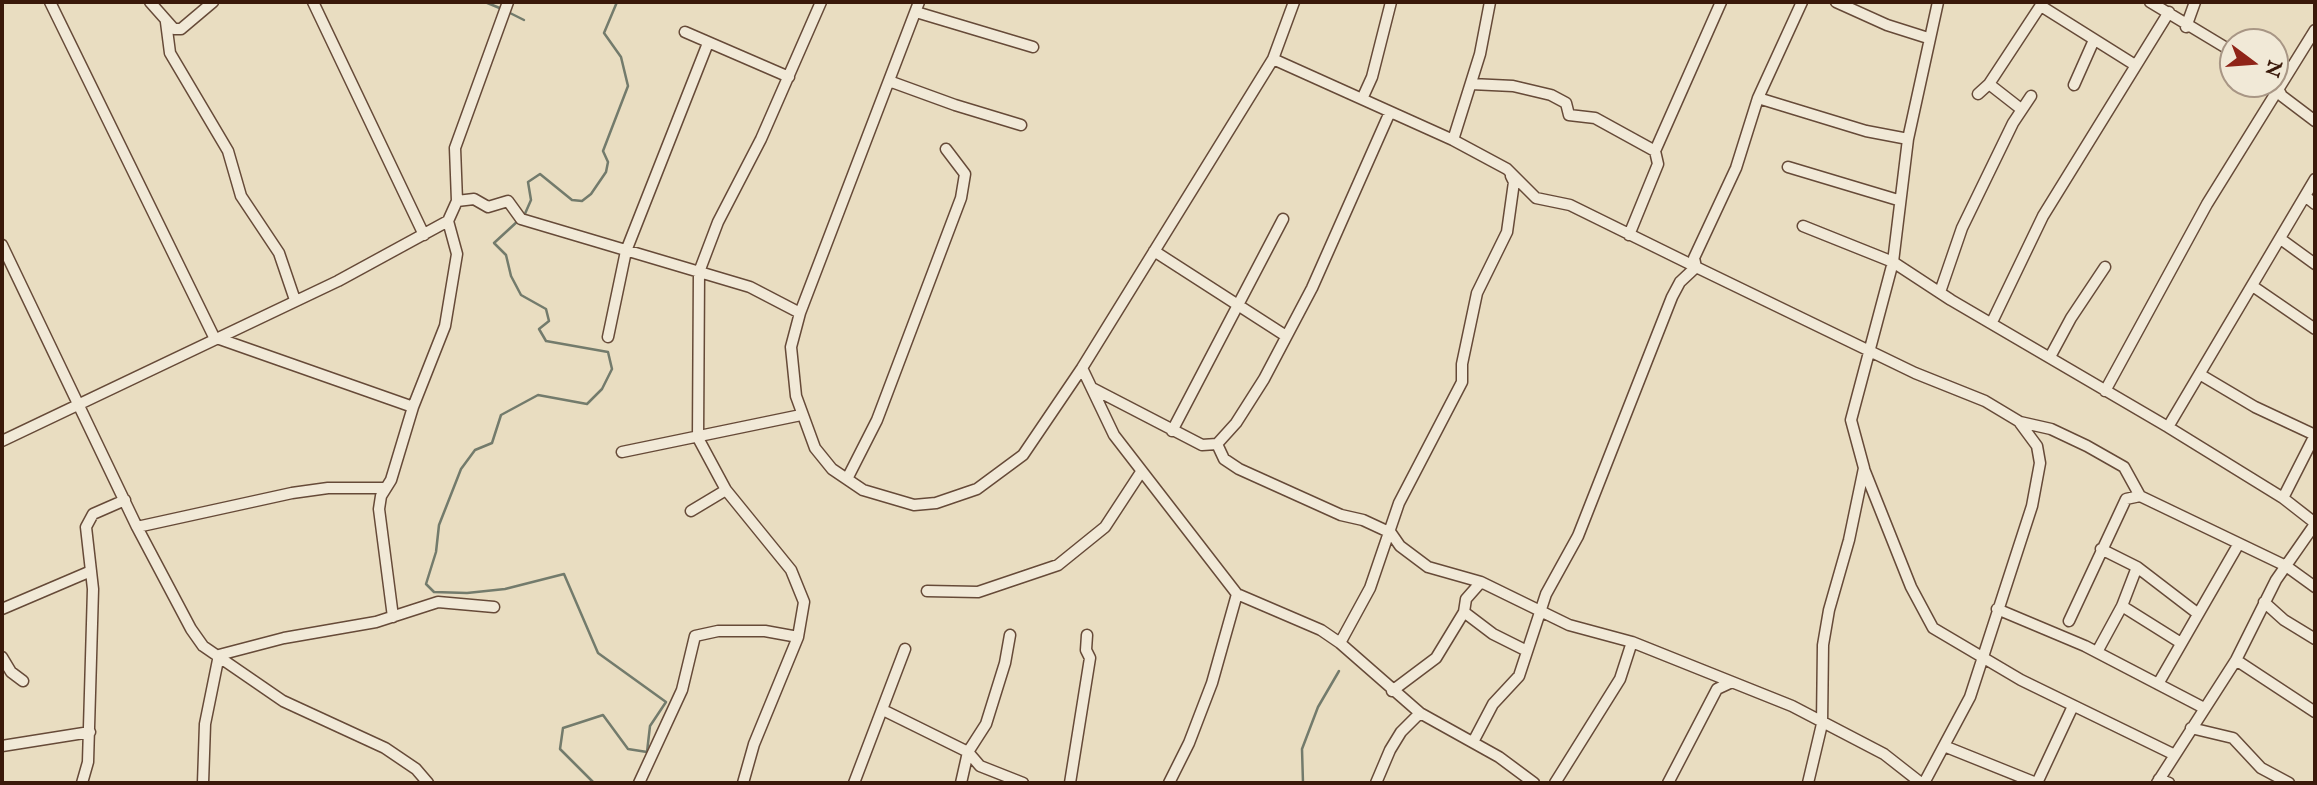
<!DOCTYPE html>
<style>
body{margin:0}
#map{position:relative;width:2317px;height:785px;overflow:hidden;background:#e9ddc1;font-family:"IM FELL English",serif}
canvas{display:block}
.frame{position:absolute;inset:0;border:4px solid #3a190a;pointer-events:none}
.north{position:absolute;left:2219px;top:28px;width:70px;height:70px;box-sizing:border-box;background:#f1e9d7;border:2px solid #a89685;border-radius:50%;rotate:106deg;font-size:19px;font-weight:700;line-height:28px;text-align:center;color:#3a190a}
.north::after{content:'';display:block;margin:auto;width:24px;height:32px;background:#8f2418;clip-path:polygon(50% 0,100% 100%,50% 72%,0 100%)}
</style>
<div id="map">
<canvas width="2317" height="785"></canvas>
<div class="frame"></div>
<div class="north">N</div>
</div>
<script>
const ctx = document.querySelector('canvas').getContext('2d');
ctx.lineJoin = 'round';
const toPath = rows => new Path2D(rows.map(r => 'M' + r).join(''));
function strokePath(path, color, width, dash) { ctx.strokeStyle = color; ctx.lineWidth = width; ctx.lineCap = dash ? 'butt' : 'round'; ctx.setLineDash(dash || []); ctx.stroke(path); }
const stream = toPath([
 [485,2,502,9],
 [508,12,524,20],
 [524,216,531,200,528,182,540,174,572,200,582,201,591,194,606,172,608,162,603,151,628,86,621,57,604,33,617,2],
 [519,220,494,243,506,255,511,276,521,295,546,309,549,321,539,329,546,341,608,352,612,369,602,389,587,404,538,395,501,415,492,443,475,450,461,469,439,525,436,552,426,584,434,592,467,593,505,589,564,574,598,653,666,702,650,726,647,752,628,749,603,715,563,728,560,749,594,783],
 [1303,783,1302,749,1318,707,1339,671]
]);
const street = toPath([
 [50,2,214,337,413,407],
 [150,2,174,29,181,29,213,2],
 [313,2,424,235],
 [919,2,800,313,791,347,796,396,815,448,832,469,863,490,914,505,936,503,977,489,1023,455,1082,368,1273,59,1294,2],
 [1802,2,1758,98,1736,168,1694,258,1696,267,1915,373,1985,401,2020,422,2051,429,2087,446,2124,467,2140,496,2286,566,2315,587],
 [1836,2,1887,25,1928,38],
 [2150,2,2233,52],
 [2041,6,2135,65],
 [916,12,1033,47],
 [166,22,170,53,228,151,241,196,279,253,295,300],
 [2186,27,2195,2],
 [685,32,789,77],
 [1273,59,1453,140,1507,169,1536,198,1570,205,1696,267,1680,282,1672,297,1578,536,1546,594,1519,676,1493,704,1473,742],
 [889,81,955,105,1021,125],
 [2275,83,2282,96,2315,121],
 [1471,84,1513,86,1551,95,1566,103,1569,115,1595,118,1655,151],
 [1989,84,2021,109],
 [2074,85,2094,40],
 [1978,94,1989,84,2043,2],
 [1758,98,1866,131,1908,139],
 [1362,99,1372,77,1391,2],
 [1453,140,1480,54,1490,2],
 [1788,167,1898,200],
 [2305,196,2315,204],
 [457,201,474,199,488,207,508,201,521,219,750,287,800,313],
 [1803,226,1893,262,1951,300,2168,427,2283,498,2315,523],
 [1629,235,1658,164,1655,151,1721,2],
 [2282,240,2315,264],
 [2,245,137,527,191,629,203,646,283,701,385,748,416,769,428,783],
 [1154,251,1286,336],
 [2254,287,2315,329],
 [1940,292,1962,228,2013,123,2031,96],
 [1992,322,2043,216,2169,12],
 [608,337,626,251,708,43],
 [2050,357,2071,318,2105,267],
 [1082,368,1114,435,1237,594,1321,630,1340,643,1420,713,1499,757,1534,783],
 [2201,375,2255,407,2315,435],
 [1092,388,1202,445,1217,444,1236,423,1264,379,1312,288,1390,112],
 [2105,391,2207,204,2315,30],
 [2168,427,2315,179],
 [1172,431,1283,219],
 [2,441,338,281,448,221,457,201,455,148,508,2],
 [1217,444,1224,459,1239,469,1341,515,1363,520,1391,533,1400,546,1428,567,1481,582,1569,625,1632,642,1732,682],
 [622,452,801,415],
 [1864,469,1911,587,1933,628,2021,680,2175,755],
 [847,479,877,420,961,198,965,174,946,149],
 [2283,498,2315,435],
 [691,511,726,490],
 [137,527,292,493,328,488,384,488],
 [2101,549,2137,567,2197,613],
 [1481,582,1466,599,1464,612,1493,634,1527,651],
 [927,591,978,592,1058,565,1105,527,1141,472],
 [2264,602,2284,620,2315,639],
 [2122,606,2181,643],
 [2,609,91,571],
 [1997,609,2085,646,2204,708],
 [393,617,379,509,381,496,391,480,413,407,445,326,457,254,448,221],
 [2069,621,2126,499,2140,496],
 [1010,635,1005,663,986,724,968,752,980,766,1023,783],
 [1340,643,1370,588,1399,503,1462,382,1462,364,1477,293,1507,232,1514,182,1511,176],
 [2097,652,2122,606,2137,567],
 [2,657,11,672,23,681],
 [2236,660,2315,712],
 [2158,684,2238,545],
 [1392,691,1436,658,1464,612],
 [883,710,968,752,961,783],
 [2191,728,2233,738,2261,768,2289,783],
 [2,746,90,732],
 [1944,746,2036,783],
 [2159,779,2169,783],
 [82,783,88,762,93,589,86,527,93,514,125,500],
 [203,783,205,724,219,655,284,638,376,622,438,602,494,607],
 [639,783,682,690,695,636,718,631,765,631,798,637],
 [743,783,754,744,798,637,804,602,791,570,726,490,698,438,699,272,718,222,761,139,821,2],
 [854,783,905,649],
 [1070,783,1090,658,1086,650,1087,635],
 [1169,783,1189,743,1212,683,1237,594],
 [1376,783,1390,750,1401,732,1420,713],
 [1555,783,1620,679,1632,642],
 [1668,783,1717,689,1732,682,1792,706,1884,754,1921,783],
 [1808,783,1822,724,1823,645,1829,610,1849,540,1864,468,1851,420,1893,262,1908,139,1938,2],
 [1924,783,1970,697,2032,506,2040,463,2037,446,2020,423],
 [2037,783,2073,706],
 [2157,783,2236,660,2276,580,2315,524]
]);
strokePath(stream, '#737b6c', 2.5);
strokePath(street, '#664a38', 13);
strokePath(street, '#f1e9d7', 10);
</script>
